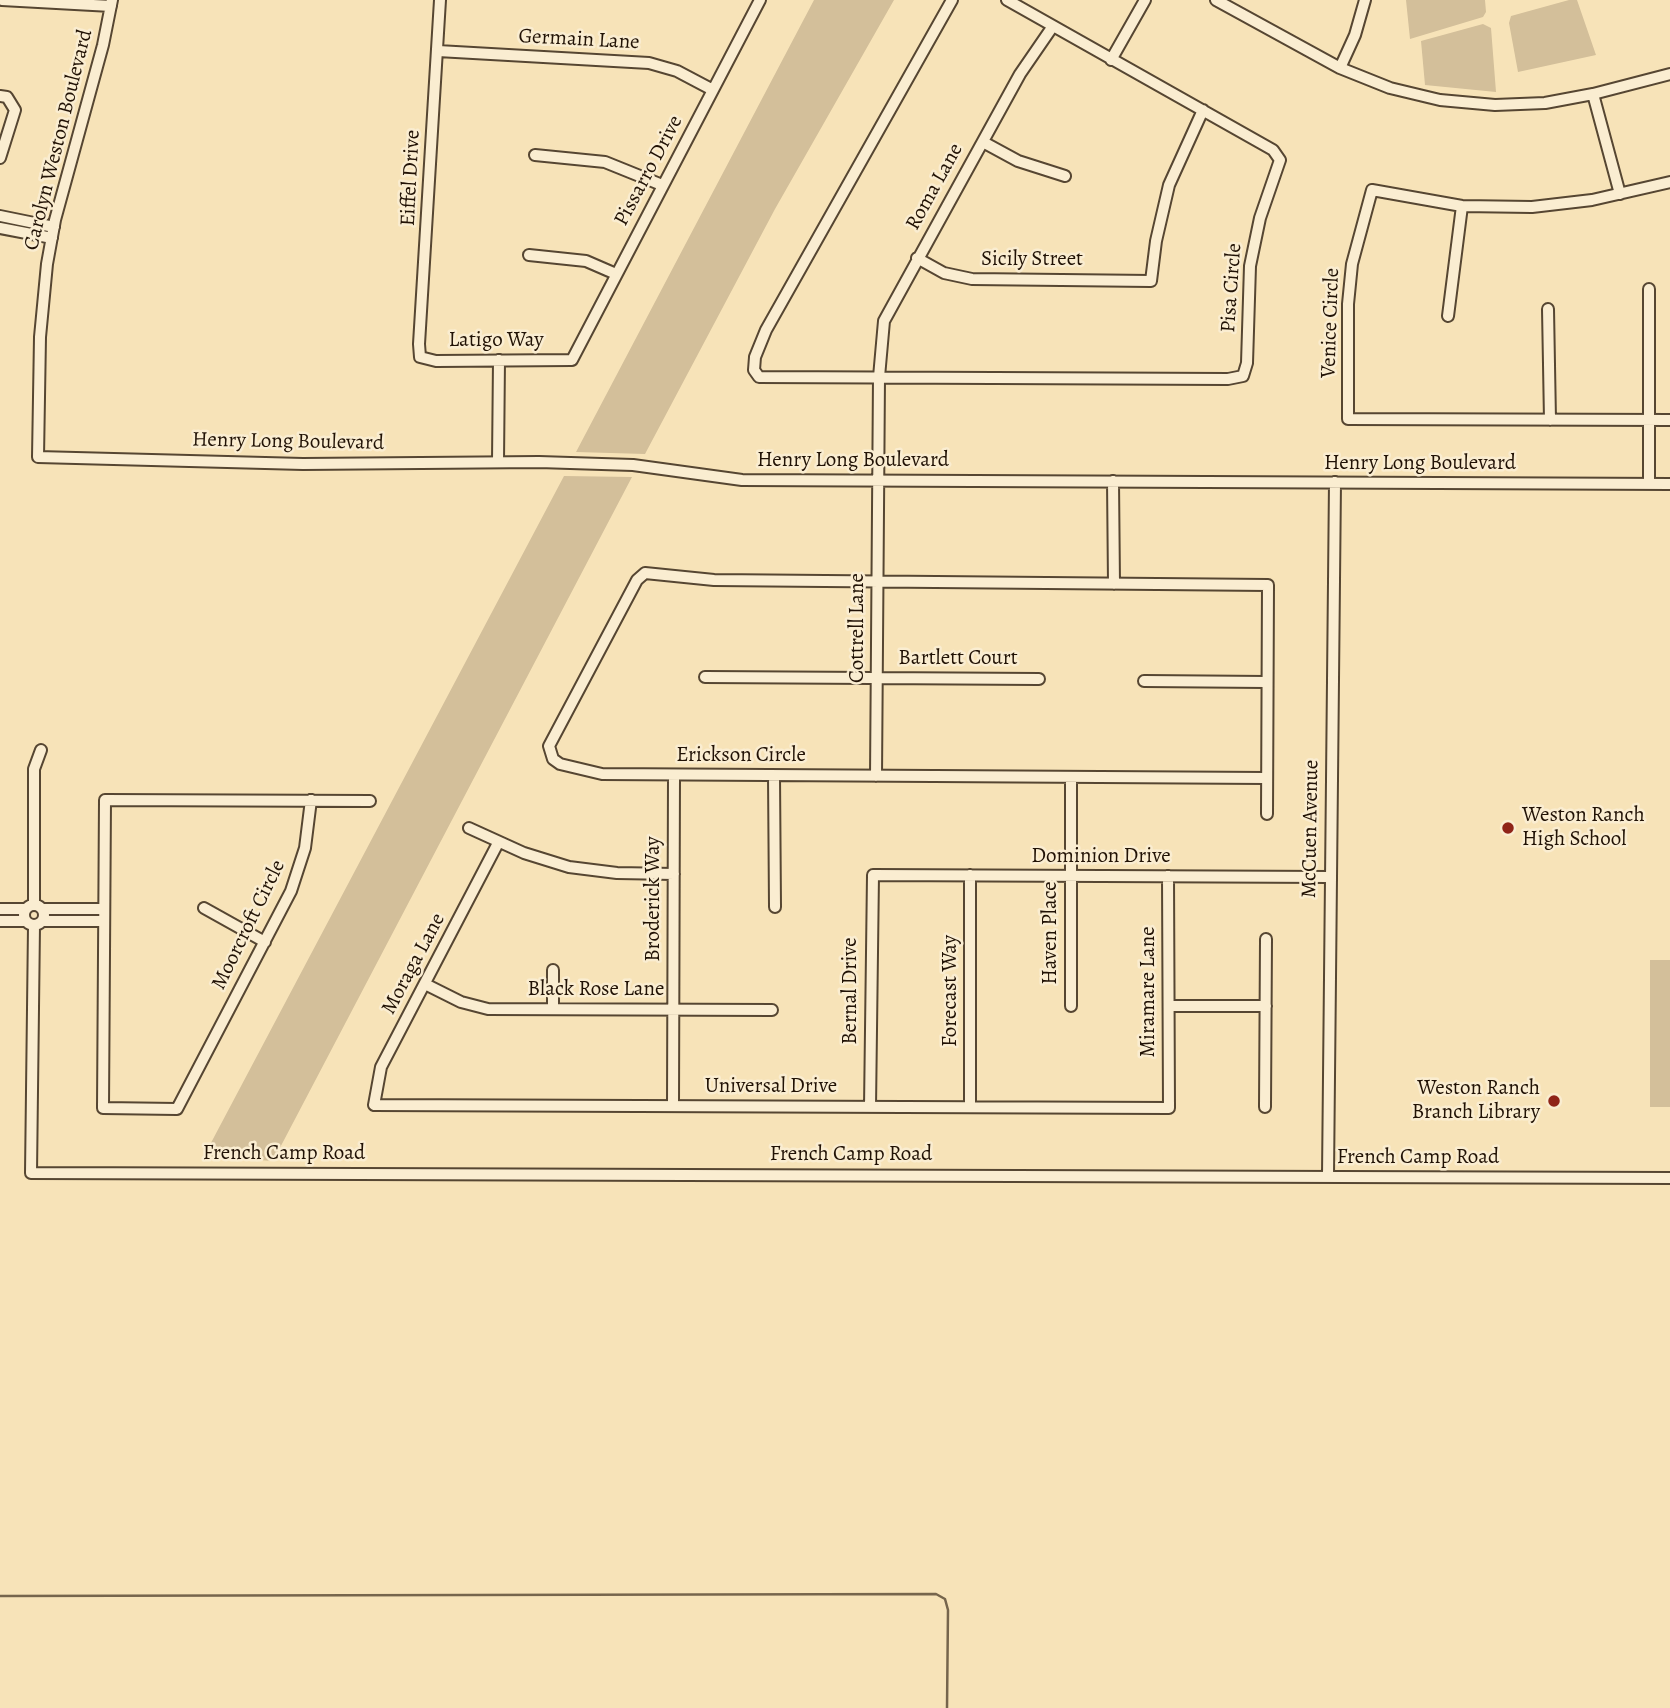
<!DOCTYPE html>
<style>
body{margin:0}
canvas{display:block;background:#f7e3b8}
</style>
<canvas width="1670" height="1708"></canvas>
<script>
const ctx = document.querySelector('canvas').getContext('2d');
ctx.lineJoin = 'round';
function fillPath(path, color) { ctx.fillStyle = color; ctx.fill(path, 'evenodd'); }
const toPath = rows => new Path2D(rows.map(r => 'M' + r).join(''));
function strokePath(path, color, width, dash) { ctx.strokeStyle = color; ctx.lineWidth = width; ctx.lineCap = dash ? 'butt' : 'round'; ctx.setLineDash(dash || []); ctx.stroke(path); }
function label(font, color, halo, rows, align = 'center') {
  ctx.font = font + ' Alegreya,serif'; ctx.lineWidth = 5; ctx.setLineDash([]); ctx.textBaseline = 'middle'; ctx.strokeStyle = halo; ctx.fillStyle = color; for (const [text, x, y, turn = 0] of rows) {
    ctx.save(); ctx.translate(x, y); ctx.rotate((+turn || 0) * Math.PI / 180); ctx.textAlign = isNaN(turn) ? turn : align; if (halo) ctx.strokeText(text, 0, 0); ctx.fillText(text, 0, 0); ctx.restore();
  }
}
const green = toPath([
 [814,0,894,0,775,209,645,454,576,452],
 [1406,0,1485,0,1486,12,1483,17,1410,39],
 [1569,0,1577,0,1596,55,1518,72,1509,23,1511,16],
 [1483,24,1491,28,1496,92,1425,85,1421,41],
 [564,476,632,477,273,1161,204,1156],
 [1650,960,1670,960,1670,1107,1650,1107]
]);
const stream = toPath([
 [0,1596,936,1594,945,1599,948,1610,947,1708]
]);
const minor = toPath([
 [2,0,111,6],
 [112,0,103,45,55,220,47,264,40,337,38,457,303,464,539,462,633,465,742,480,1670,484],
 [440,0,419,344,420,357,436,361,572,360,760,0],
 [952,0,766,330,755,357,754,370,759,377,1228,379,1243,376,1247,363,1250,266,1260,218,1280,160,1273,150,1007,0],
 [1216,0,1340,68,1390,88,1440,100,1495,105,1545,103,1593,94,1670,74],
 [438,51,649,63,677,71,713,90],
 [1111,60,1145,0],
 [1340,68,1355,35,1365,0],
 [1593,94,1620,194],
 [0,96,7,97,15,110,0,158],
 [983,142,1018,161,1065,176],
 [535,155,605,162,662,185],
 [1670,182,1592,200,1532,207,1462,206,1372,190,1352,264,1348,304,1348,419,1670,420],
 [0,216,54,227],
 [0,228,52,238],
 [529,255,586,261,616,274],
 [917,258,944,273,972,279,1151,281,1156,241,1169,185,1203,110],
 [1649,289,1649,484],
 [1548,309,1550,420],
 [1448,316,1462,206],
 [498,461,499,360],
 [1113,481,1114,584],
 [705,677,1039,679],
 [1144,681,1266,682],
 [774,776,775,907],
 [876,776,879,377,884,321,1020,74,1053,26],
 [1266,778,602,774,560,764,553,759,549,746,637,580,645,573,714,580,1268,585,1267,814],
 [311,800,305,848,291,891,177,1109,103,1108,105,800,370,801],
 [469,828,524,853,569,867,617,873,674,874],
 [498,843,381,1067,374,1105,1169,1108,1168,876],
 '24 915a10 10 0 1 1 20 0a10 10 0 1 1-20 0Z',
 [34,905,34,769,41,750],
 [204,908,265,942],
 [0,909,26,909],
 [43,909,103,909],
 [0,921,25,921],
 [43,921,103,921],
 [34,926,31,1173,1670,1178],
 [425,984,461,1002,488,1009,772,1010],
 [1071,1006,1071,777],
 [1169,1006,1266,1006],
 [553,1009,553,970],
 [673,1106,674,775],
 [870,1107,873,875,1330,877],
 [970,1107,970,875],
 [1265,1107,1266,939],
 [1328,1176,1335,482]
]);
const markers = [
 [1508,828,7,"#8f2418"],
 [1554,1101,7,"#8f2418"]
];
const streetNames = [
 ["Germain Lane",579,40,3],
 ["Carolyn Weston Boulevard",59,140,-76],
 ["Pissarro Drive",649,171,-62],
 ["Eiffel Drive",411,178,-87],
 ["Roma Lane",935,187,-61],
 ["Sicily Street",1032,260],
 ["Pisa Circle",1232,288,-86],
 ["Venice Circle",1331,323,-88],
 ["Latigo Way",496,341],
 ["Henry Long Boulevard",288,442,1],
 ["Henry Long Boulevard",853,461],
 ["Henry Long Boulevard",1420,464],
 ["Cottrell Lane",858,628,-90],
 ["Bartlett Court",958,659],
 ["Erickson Circle",741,756],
 ["McCuen Avenue",1311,829,-89],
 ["Dominion Drive",1101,857],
 ["Broderick Way",654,899,-90],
 ["Moorcroft Circle",249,925,-64],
 ["Haven Place",1051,933,-90],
 ["Moraga Lane",414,964,-62],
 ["Black Rose Lane",596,990],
 ["Bernal Drive",851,991,-90],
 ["Forecast Way",951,991,-90],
 ["Miramare Lane",1149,992,-90],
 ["Universal Drive",771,1087],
 ["French Camp Road",284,1154],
 ["French Camp Road",851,1155],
 ["French Camp Road",1418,1158]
];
const poiNames = [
 ["Weston Ranch",1522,816],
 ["High School",1522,840],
 ["Weston Ranch",1540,1089,"right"],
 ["Branch Library",1540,1113,"right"]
];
fillPath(green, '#d3bf9a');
strokePath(stream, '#76654c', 2.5);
strokePath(minor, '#564632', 14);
strokePath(minor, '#faedd1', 10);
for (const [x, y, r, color] of markers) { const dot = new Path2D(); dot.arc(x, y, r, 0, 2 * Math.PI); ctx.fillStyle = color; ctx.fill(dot); strokePath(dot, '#faedd1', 2.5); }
label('21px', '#211205', '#faedd1', streetNames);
label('21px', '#211205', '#faedd1', poiNames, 'left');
</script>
